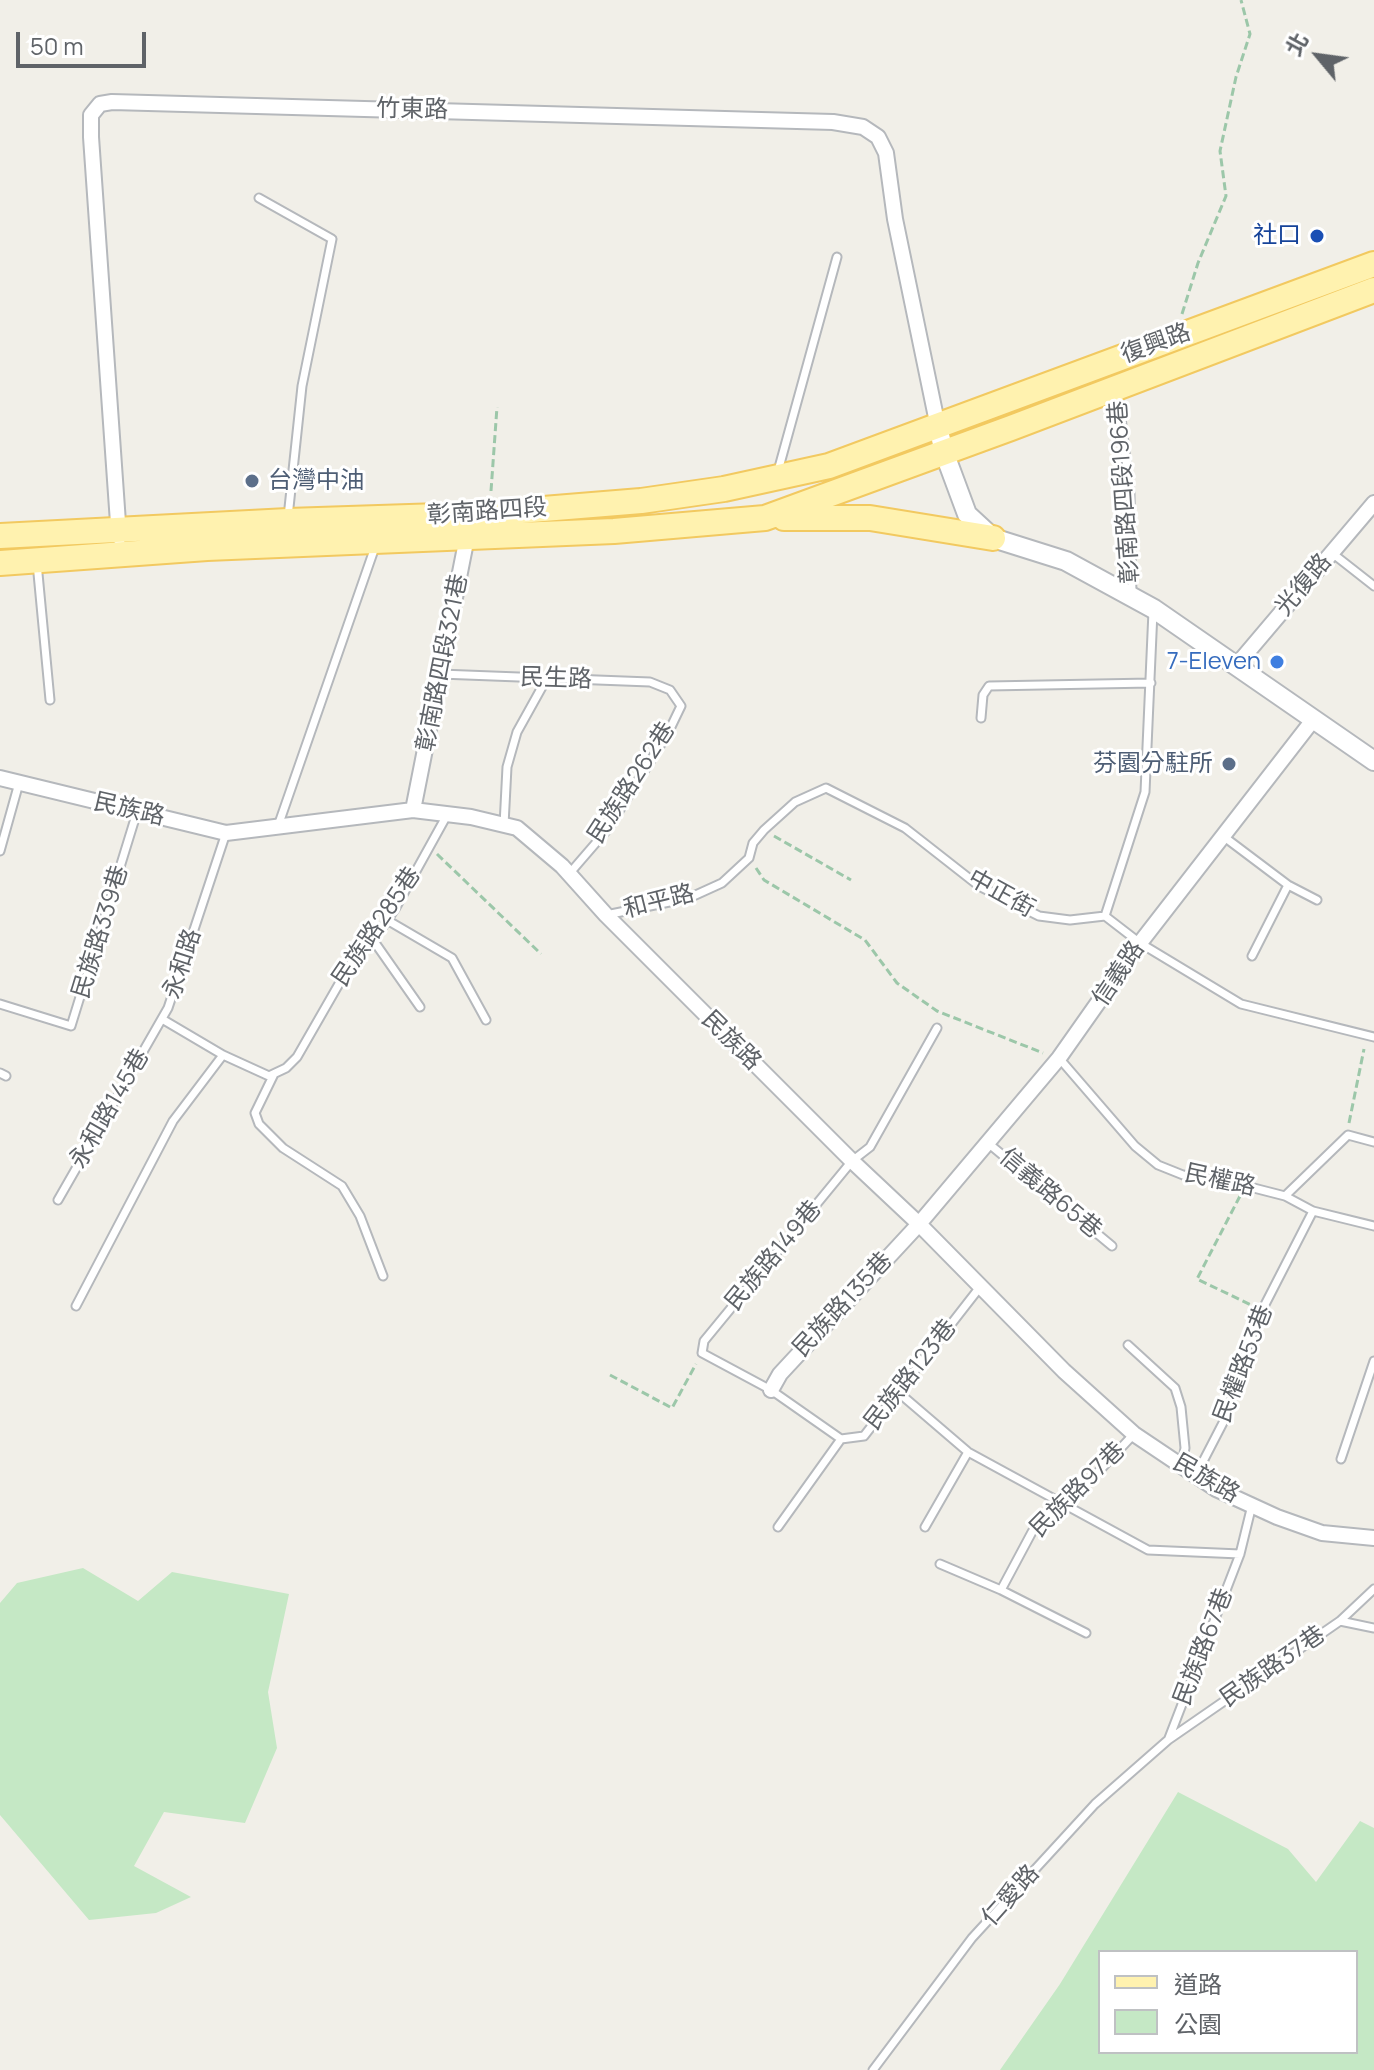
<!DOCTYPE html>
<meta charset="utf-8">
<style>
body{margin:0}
#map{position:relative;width:1374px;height:2070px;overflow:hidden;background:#f1efe8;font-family:Manrope,"Noto Sans TC",sans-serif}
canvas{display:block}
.legend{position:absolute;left:1098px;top:1950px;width:260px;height:104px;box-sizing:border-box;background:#fff;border:2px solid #bfc1c3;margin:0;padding:10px 14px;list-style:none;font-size:24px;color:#5f6368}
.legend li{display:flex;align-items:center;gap:16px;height:40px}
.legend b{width:40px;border:2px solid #bfc1c3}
.north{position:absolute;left:1278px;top:16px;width:80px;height:80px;-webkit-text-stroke:6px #fff;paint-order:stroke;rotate:299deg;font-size:22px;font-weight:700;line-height:32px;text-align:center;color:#5f6368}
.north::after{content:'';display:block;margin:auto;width:28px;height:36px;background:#5f6368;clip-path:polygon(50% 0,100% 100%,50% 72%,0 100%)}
.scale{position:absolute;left:16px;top:32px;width:130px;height:36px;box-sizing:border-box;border:4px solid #5f6368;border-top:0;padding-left:10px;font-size:24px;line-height:28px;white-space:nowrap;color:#5f6368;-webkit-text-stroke:6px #fff;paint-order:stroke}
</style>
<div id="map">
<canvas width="1374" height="2070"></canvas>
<ul class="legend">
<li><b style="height:10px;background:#fff2af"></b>道路</li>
<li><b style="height:22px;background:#c5e8c5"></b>公園</li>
</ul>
<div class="north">北</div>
<div class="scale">50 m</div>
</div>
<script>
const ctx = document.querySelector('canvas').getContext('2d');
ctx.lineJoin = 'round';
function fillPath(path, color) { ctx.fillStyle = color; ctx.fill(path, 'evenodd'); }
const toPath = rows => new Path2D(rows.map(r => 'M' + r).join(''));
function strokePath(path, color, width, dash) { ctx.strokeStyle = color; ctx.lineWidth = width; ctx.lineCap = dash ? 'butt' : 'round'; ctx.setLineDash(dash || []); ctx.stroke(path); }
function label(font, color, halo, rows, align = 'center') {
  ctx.font = font + ' Manrope,"Noto Sans TC",sans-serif'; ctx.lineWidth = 6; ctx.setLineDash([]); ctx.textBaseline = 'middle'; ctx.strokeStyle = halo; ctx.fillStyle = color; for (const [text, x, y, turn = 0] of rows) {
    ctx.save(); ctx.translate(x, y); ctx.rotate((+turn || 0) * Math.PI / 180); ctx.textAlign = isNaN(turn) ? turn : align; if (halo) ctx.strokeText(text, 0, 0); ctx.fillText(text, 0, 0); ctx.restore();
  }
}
const green = toPath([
 [83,1568,138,1601,172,1572,289,1594,268,1692,277,1748,245,1823,164,1812,134,1866,191,1897,156,1913,89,1920,0,1815,0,1603,17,1583],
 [1178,1792,1288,1849,1316,1882,1360,1821,1374,1828,1374,2070,1000,2070,1060,1984],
 [1356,1952,1356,2052,1100,2052,1100,1952]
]);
const path = toPath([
 [1182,314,1198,263,1226,196,1220,151,1236,77,1250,34,1241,0],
 [491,491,497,407],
 [774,836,851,880],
 [437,854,541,954],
 [756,868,764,880,865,940,897,983,937,1011,1043,1053],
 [1349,1123,1364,1049],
 [1240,1196,1197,1279,1251,1305],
 [610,1375,672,1408,696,1364]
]);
const service = toPath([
 [259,198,332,239,302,386,288,517],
 [1118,392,1130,493,1132,595],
 [778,471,837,257],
 [1332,553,1374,586],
 [37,563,50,700],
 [440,674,650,682,670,690,681,706,668,733,607,830,569,874],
 [981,718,983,695,989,686,1151,683],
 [504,825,507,767,517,732,547,678],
 [278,826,375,547],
 [1223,836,1288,885,1317,900],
 [0,851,19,783],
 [606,915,689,898,722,883,749,858,753,843,764,830,795,802,826,788,905,828,979,886,1039,916,1070,920,1105,916,1140,943,1241,1004,1374,1037],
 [1105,916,1145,792,1153,611],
 [387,920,452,958,486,1020],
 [371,937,420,1007],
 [1252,956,1288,885],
 [0,1004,71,1026,137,812],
 [162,1019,223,1055,269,1076,286,1068,297,1057,363,942,382,928,395,909,447,815],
 [1059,1058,1135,1146,1158,1165,1183,1175,1246,1186,1285,1196,1313,1211,1374,1226],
 [0,1073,6,1076],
 [274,1074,255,1113,259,1124,283,1148,342,1186,360,1216,383,1276],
 [988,1143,1112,1246],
 [1285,1196,1348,1135,1374,1142],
 [58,1200,168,1008,226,833],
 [76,1306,173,1121,223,1055],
 [1128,1345,1175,1388,1181,1407,1185,1448,1182,1464],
 [898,1392,968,1452,1148,1550,1240,1554],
 [841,1439,771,1390,702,1353,704,1341,852,1161,870,1147,937,1028],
 [1341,1459,1374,1361],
 [1196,1475,1227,1415,1254,1326,1313,1211],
 [778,1527,841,1439,864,1436,980,1287],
 [925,1527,968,1452],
 [940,1564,1001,1590,1086,1633],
 [1001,1590,1032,1532,1045,1516,1067,1505,1134,1434],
 [1340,1621,1374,1628],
 [1169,1738,1240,1554,1252,1505],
 [873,2070,972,1938,1095,1804,1168,1740,1340,1621,1374,1589]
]);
const minor = toPath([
 [119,537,91,137,91,115,100,104,112,102,833,122,863,127,878,137,886,153,895,219,938,427],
 [1235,667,1374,503],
 [0,778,226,833,413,810,471,817,517,828,562,866,606,915,852,1161,919,1224,1064,1371,1134,1434,1216,1489,1277,1517,1322,1533,1374,1538],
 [413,810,468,532],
 [771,1390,780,1374,919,1224,1059,1058,1140,943,1313,720]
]);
const tertiary = toPath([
 [938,427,944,452,967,514,993,538,1066,561,1154,609,1374,761]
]);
const primary = toPath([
 [784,518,870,518,993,538],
 [0,536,288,521,470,515,641,501,724,489,829,466,1374,264],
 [0,563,207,548,614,531,765,518,1011,428,1374,290]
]);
const markers = [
 [1317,236,8,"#1a4fb4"],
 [252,481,8,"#5c6f8a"],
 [1277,662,8,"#3f7fe0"],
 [1229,764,8,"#5c6f8a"]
];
const streetNames = [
 ["竹東路",412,110,1],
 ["復興路",1156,344,-20],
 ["彰南路四段196巷",1125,492,-94],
 ["彰南路四段",487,512,-4],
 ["光復路",1304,585,-50],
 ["彰南路四段321巷",443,663,-79],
 ["民生路",556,679,2],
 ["民族路262巷",632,783,-57],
 ["民族路",129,810,13],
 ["中正街",1001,894,29],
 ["和平路",659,902,-14],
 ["民族路285巷",377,927,-56],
 ["民族路339巷",101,932,-73],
 ["永和路",183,964,-72],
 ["信義路",1119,974,-56],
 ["民族路",731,1041,45],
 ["永和路145巷",110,1109,-60],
 ["民權路",1220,1181,12],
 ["信義路65巷",1050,1194,40],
 ["民族路149巷",774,1256,-50],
 ["民族路135巷",843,1305,-47],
 ["民權路53巷",1244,1364,-69],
 ["民族路123巷",911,1375,-52],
 ["民族路",1206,1479,30],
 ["民族路97巷",1078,1490,-45],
 ["民族路67巷",1204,1647,-69],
 ["民族路37巷",1273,1667,-35],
 ["仁愛路",1011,1896,-48]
];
const transitNames = [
 ["社口",1301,236]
];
const serviceNames = [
 ["台灣中油",268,481],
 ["芬園分駐所",1213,764,"right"]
];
const shopNames = [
 ["7-Eleven",1261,662]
];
fillPath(green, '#c5e8c5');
strokePath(service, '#b5b8bc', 11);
strokePath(minor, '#b5b8bc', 18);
strokePath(tertiary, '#b5b8bc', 22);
strokePath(primary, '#f2c960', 28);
strokePath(path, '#9cc7a9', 3, [8, 4]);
strokePath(service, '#fff', 7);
strokePath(minor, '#fff', 14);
strokePath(tertiary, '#fff', 18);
strokePath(primary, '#fff2af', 24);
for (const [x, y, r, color] of markers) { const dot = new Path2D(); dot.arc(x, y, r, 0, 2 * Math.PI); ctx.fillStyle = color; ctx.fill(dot); strokePath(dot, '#fff', 3); }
label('24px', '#5f6368', '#fff', streetNames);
label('24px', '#164399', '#fff', transitNames, 'right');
label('24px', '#4e5e75', '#fff', serviceNames, 'left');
label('24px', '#366cbe', '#fff', shopNames, 'right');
</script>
